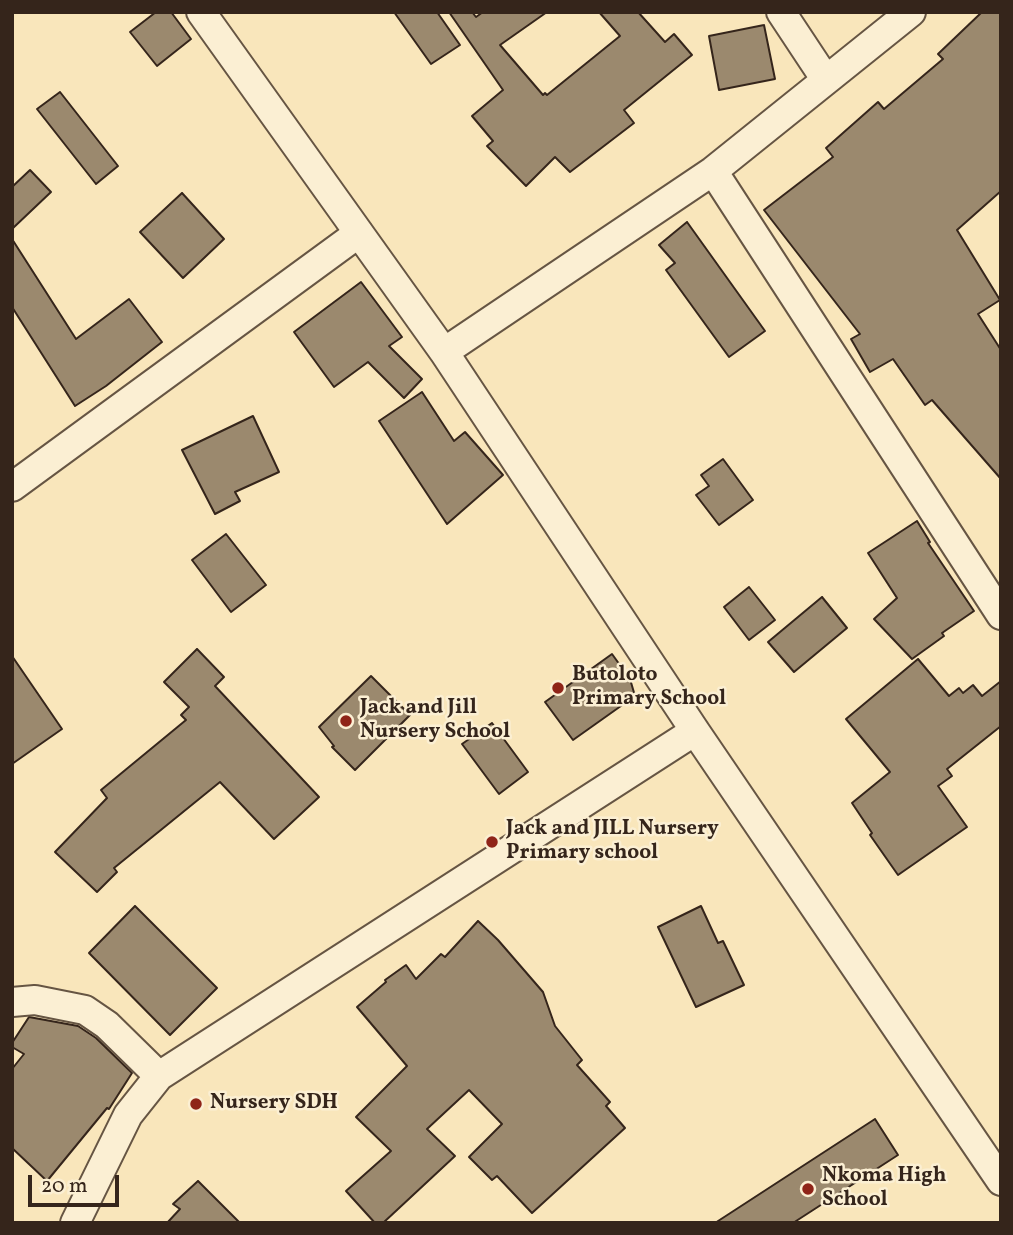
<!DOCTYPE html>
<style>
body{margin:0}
#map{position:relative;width:1013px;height:1235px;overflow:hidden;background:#f9e6bb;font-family:Vollkorn,serif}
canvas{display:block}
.frame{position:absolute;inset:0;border:14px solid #35251b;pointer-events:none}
.scale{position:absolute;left:28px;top:1175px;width:91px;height:32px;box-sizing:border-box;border:4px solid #35251b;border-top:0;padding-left:9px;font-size:21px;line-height:24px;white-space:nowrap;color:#35251b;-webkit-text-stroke:5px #fbefd3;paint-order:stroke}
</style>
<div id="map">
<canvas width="1013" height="1235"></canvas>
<div class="frame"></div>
<div class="scale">20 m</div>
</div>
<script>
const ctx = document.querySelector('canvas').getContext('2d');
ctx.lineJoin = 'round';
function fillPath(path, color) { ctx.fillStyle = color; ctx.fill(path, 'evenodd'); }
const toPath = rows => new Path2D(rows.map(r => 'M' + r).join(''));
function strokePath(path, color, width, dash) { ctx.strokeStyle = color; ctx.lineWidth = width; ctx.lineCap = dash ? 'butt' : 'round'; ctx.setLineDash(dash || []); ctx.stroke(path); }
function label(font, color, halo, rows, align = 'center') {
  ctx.font = font + ' Vollkorn,serif'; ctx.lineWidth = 5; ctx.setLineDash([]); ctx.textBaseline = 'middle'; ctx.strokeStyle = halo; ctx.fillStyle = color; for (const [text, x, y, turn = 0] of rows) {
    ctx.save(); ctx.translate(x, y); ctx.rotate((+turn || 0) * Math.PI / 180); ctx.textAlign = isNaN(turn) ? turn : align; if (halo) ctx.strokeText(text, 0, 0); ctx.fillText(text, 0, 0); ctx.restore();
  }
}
const building = toPath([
 [156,12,171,12,191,39,157,66,130,32,156,12],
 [394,12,437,12,460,45,431,64,394,12],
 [449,12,472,12,476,17,483,12,547,12,500,45,543,95,545,93,547,95,620,36,599,12,638,12,665,42,674,34,692,55,624,110,634,123,570,172,555,157,526,186,487,146,493,141,472,116,503,90,449,12],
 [982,12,1001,12,1001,191,957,230,1000,300,978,314,1001,350,1001,479,932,400,925,405,893,359,870,372,851,339,860,334,764,210,833,157,826,148,878,102,884,109,943,59,938,54,982,12],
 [764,25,775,79,719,90,709,36,764,25],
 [60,92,118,166,96,184,37,109,60,92],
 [30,170,51,192,12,229,12,187,30,170],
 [182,193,224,239,183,278,140,232,182,193],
 [687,222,765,331,729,357,666,270,675,263,659,245,687,222],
 [12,239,76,339,129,299,162,342,106,386,75,406,12,307,12,239],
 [361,282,402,337,389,346,422,379,404,398,368,362,334,387,294,332,361,282],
 [422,392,454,441,465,432,503,475,447,524,379,421,422,392],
 [253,416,279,472,235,492,240,501,215,514,182,450,253,416],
 [723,459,753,500,719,525,696,495,709,486,701,475,723,459],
 [917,521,930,542,928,543,974,611,942,633,944,636,912,659,874,619,897,598,868,553,917,521],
 [226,534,266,585,231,612,192,560,226,534],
 [749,587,775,620,749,640,724,607,749,587],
 [822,597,847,628,794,672,768,642,822,597],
 [197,649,224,677,215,686,319,797,274,839,220,782,114,868,117,872,97,892,55,852,107,798,101,790,186,720,181,715,189,707,164,682,197,649],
 [612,654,630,679,635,696,573,740,545,702,612,654],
 [12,656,62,729,12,764,12,656],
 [918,659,949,696,959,688,963,693,973,685,982,696,1001,681,1001,726,947,769,952,776,938,786,967,827,898,875,870,835,872,833,852,803,890,772,846,719,918,659],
 [371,676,410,715,355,770,332,747,334,746,319,727,371,676],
 [492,723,528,772,499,794,462,744,492,723],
 [135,906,217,988,170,1035,89,953,135,906],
 [701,906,718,943,723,941,744,985,696,1007,658,927,701,906],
 [478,921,498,940,543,992,555,1026,582,1060,577,1065,610,1102,606,1106,625,1128,532,1213,497,1176,492,1180,469,1157,502,1124,469,1090,427,1129,455,1156,383,1223,375,1223,346,1191,391,1151,356,1117,407,1066,357,1007,386,982,385,980,406,965,416,979,441,954,445,957,478,921],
 [29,1017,78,1026,96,1038,132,1073,109,1109,107,1108,47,1181,12,1148,12,1069,24,1054,12,1047,12,1043,29,1017],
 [875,1119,898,1155,793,1223,715,1223,875,1119],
 [198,1181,240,1223,167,1223,180,1209,173,1204,198,1181]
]);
const street = toPath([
 [201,12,444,352,695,731,1001,1181],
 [781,12,826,80],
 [713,171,1001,615],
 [444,352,713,171,911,12],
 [12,487,359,233],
 [12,1002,35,1000,85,1010,107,1025,159,1076],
 [75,1223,128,1115,159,1076,695,731]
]);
const markers = [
 [558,688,7,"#8f2418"],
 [346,721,7,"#8f2418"],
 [492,842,7,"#8f2418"],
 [196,1104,7,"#8f2418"],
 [808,1189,7,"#8f2418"]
];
const poiNames = [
 ["Butoloto",572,676],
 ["Primary School",572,700],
 ["Jack and Jill",360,709],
 ["Nursery School",360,733],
 ["Jack and JILL Nursery",506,830],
 ["Primary school",506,854],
 ["Nursery SDH",210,1104],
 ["Nkoma High",822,1177],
 ["School",822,1201]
];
fillPath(building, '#9b896e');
strokePath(building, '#35251b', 2);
strokePath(street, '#665543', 32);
strokePath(street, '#fbefd3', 28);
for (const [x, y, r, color] of markers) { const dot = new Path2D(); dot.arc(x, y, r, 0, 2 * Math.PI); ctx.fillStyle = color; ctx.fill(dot); strokePath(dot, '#fbefd3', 2.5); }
label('bold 21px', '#35251b', '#fbefd3', poiNames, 'left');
</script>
